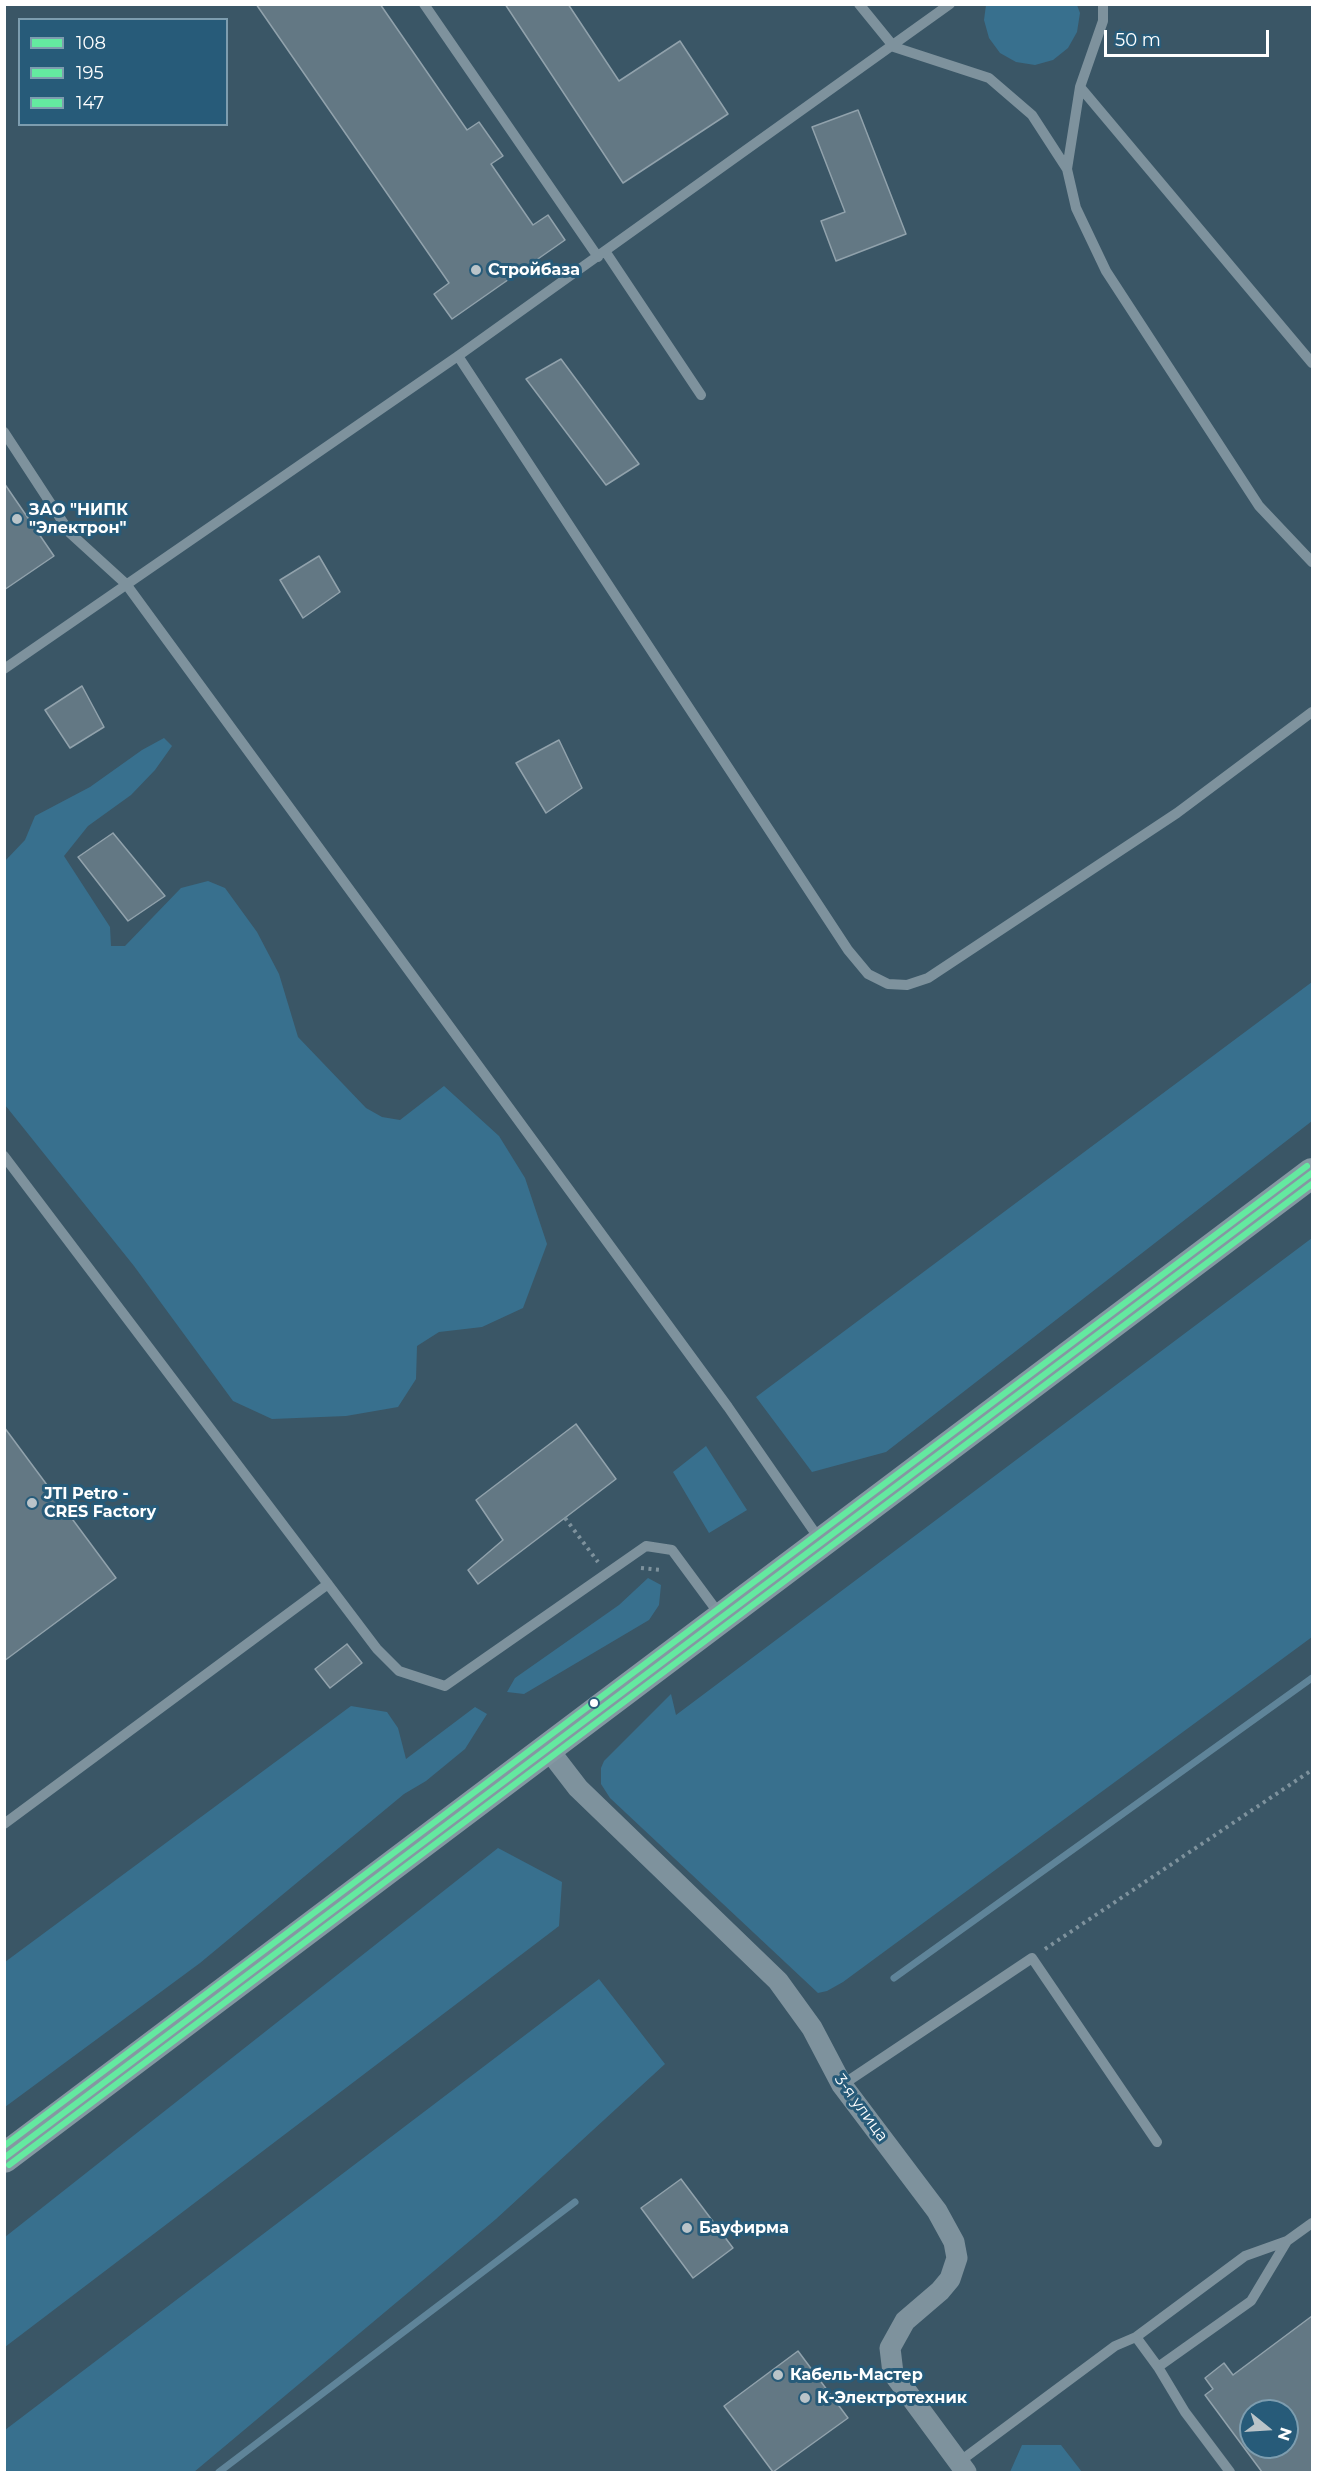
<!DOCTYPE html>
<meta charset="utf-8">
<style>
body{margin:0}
#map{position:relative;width:1317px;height:2477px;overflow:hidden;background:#3a5666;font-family:Montserrat,sans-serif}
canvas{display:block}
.frame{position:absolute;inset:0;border:6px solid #fff;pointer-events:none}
.legend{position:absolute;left:18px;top:18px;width:210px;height:108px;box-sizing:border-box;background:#275b79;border:2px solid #7d9daf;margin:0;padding:8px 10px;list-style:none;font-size:18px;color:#fff}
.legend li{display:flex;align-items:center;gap:12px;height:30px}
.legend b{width:30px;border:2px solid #7d9daf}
.north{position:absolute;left:1239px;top:2399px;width:60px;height:60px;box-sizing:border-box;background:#275b79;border:2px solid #7d9daf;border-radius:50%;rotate:108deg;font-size:16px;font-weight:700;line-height:24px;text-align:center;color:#fff}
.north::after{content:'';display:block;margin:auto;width:21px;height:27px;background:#bac4c9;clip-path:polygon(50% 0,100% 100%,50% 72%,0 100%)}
.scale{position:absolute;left:1104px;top:30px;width:165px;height:27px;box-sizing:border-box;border:3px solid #fff;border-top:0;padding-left:8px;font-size:18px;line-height:21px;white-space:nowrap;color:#fff;-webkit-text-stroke:4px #275b79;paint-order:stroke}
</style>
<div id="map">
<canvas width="1317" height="2477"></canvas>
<div class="frame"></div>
<ul class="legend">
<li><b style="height:8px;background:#64e9a0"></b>108</li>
<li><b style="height:8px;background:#64e9a0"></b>195</li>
<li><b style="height:8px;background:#64e9a0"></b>147</li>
</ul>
<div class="north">N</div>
<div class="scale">50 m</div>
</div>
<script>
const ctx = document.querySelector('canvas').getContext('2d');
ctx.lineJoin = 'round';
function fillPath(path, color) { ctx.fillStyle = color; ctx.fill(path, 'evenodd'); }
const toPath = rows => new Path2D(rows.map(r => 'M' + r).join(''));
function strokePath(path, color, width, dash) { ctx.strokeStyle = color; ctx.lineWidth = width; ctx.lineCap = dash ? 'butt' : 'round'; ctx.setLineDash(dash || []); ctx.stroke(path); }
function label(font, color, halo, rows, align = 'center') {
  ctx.font = font + ' Montserrat,sans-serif'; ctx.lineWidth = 6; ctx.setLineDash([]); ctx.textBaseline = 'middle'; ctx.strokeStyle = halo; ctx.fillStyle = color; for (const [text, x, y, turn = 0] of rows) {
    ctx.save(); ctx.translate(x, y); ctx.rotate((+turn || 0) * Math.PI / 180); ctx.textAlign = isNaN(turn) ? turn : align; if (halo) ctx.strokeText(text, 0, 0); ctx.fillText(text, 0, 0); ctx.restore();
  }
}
const green = toPath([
 [986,5,1077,5,1080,13,1077,32,1068,48,1053,60,1035,65,1016,62,1000,53,989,38,984,20],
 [164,738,172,746,155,770,131,795,88,826,64,856,110,927,111,946,125,946,181,888,208,881,225,888,257,932,279,974,298,1037,366,1108,382,1117,400,1120,444,1086,499,1136,525,1178,547,1244,523,1308,482,1327,439,1332,417,1346,416,1379,398,1407,346,1416,272,1419,233,1401,134,1266,5,1105,5,861,25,840,35,816,90,787,142,750],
 [1312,982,1312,1121,886,1452,812,1472,756,1397],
 [1312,1238,1312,1637,843,1982,827,1991,818,1993,610,1798,601,1784,601,1768,604,1761,671,1694,676,1715],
 [706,1446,747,1510,709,1533,673,1472],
 [648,1578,661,1585,659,1605,649,1620,524,1694,507,1692,515,1678,619,1605],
 [351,1706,387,1712,398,1728,406,1759,475,1707,487,1714,465,1749,426,1781,404,1794,200,1963,5,2107,5,1962],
 [498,1848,562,1882,559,1926,5,2347,5,2237],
 [599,1979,665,2064,496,2219,194,2472,5,2472,5,2430],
 [1022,2445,1061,2445,1082,2472,1010,2472]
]);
const stream = toPath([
 [894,1978,1312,1678],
 [219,2472,575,2202]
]);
const building = toPath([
 [256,4,380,4,467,130,479,122,503,156,491,164,533,225,548,215,565,240,452,319,434,294,449,283,256,4],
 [505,4,568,4,619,81,680,41,728,114,623,183,505,4],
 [858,110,906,234,836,261,821,221,845,212,812,127,858,110],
 [561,359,639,464,606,485,526,379,561,359],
 [4,483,54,556,4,590,4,483],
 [319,556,340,592,303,618,280,580,319,556],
 [82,686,104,727,70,748,45,710,82,686],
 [559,740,582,788,546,813,516,763,559,740],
 [113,833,165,896,128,921,78,857,113,833],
 [576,1424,616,1479,478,1584,468,1570,503,1540,476,1500,576,1424],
 [4,1427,116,1578,4,1661,4,1427],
 [347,1644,362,1663,330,1688,315,1669,347,1644],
 [681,2179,733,2248,693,2278,641,2208,681,2179],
 [1312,2316,1312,2472,1262,2472,1205,2395,1213,2389,1205,2378,1224,2363,1233,2375,1312,2316],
 [1251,2411,1287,2411,1287,2447,1251,2447,1251,2411],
 [798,2351,848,2418,773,2472,724,2406,798,2351]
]);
const path = toPath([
 [565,1518,598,1562],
 [641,1568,661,1570],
 [1045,1949,1312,1770]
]);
const service = toPath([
 [424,4,598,257],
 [859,4,894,47,989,78,1032,115,1067,169,1076,208,1106,271,1259,506,1312,562],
 [1080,87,1312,363],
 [1067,169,1080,87,1103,21,1103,4],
 [605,251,701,395],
 [458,356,848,950,868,974,888,984,907,985,928,978,1177,813,1312,712],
 [4,432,70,533,126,584,728,1407,820,1540],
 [4,669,458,356,950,4],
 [4,1156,377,1649,399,1671,445,1686,646,1546,672,1550,720,1615],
 [4,1824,328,1584],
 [842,2085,1032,1958,1157,2142],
 [1158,2367,1136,2337,1245,2256,1287,2241],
 [959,2462,1115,2346,1136,2337],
 [1230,2472,1185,2412,1158,2367,1251,2301,1287,2241,1312,2223]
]);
const minor = toPath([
 [548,1749,578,1788,778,1981,812,2028,842,2085,937,2211,954,2242,957,2258,950,2279,940,2291,905,2321,890,2348,893,2373,966,2472]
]);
const secondary = toPath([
 [4,2158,1312,1173]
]);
const bus1 = toPath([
 [4,2158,1312,1173]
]);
const bus2 = toPath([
 [9,2165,1312,1184]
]);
const bus3 = toPath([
 [4,2146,1307,1166]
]);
const markers = [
 [476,270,6,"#bac4c9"],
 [17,519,6,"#bac4c9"],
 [32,1503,6,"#bac4c9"],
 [594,1703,5,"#fff"],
 [687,2228,6,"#bac4c9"],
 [778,2375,6,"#bac4c9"],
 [805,2398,6,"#bac4c9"]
];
const poiNames = [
 ["Стройбаза",488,270],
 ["ЗАО \"НИПК",29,510],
 ["\"Электрон\"",29,528],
 ["JTI Petro -",44,1494],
 ["CRES Factory",44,1512],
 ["Бауфирма",699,2228],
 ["Кабель-Мастер",790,2375],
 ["К-Электротехник",817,2398]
];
const streetNames = [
 ["3-я улица",861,2108,54]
];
fillPath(green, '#38708e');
strokePath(stream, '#5f8499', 7);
fillPath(building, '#637884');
strokePath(building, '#91a2ac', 1.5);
strokePath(path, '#7e929d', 4, [3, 4.5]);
strokePath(service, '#7e929d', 10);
strokePath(minor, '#7e929d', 21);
strokePath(secondary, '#8597a2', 30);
strokePath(bus1, '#64e9a0', 6);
strokePath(bus2, '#64e9a0', 6);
strokePath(bus3, '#64e9a0', 6);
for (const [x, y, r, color] of markers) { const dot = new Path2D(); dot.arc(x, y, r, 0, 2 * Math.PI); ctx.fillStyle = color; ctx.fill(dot); strokePath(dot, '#275b79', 2); }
label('bold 16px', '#fff', '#275b79', poiNames, 'left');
label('16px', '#fff', '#275b79', streetNames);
</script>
